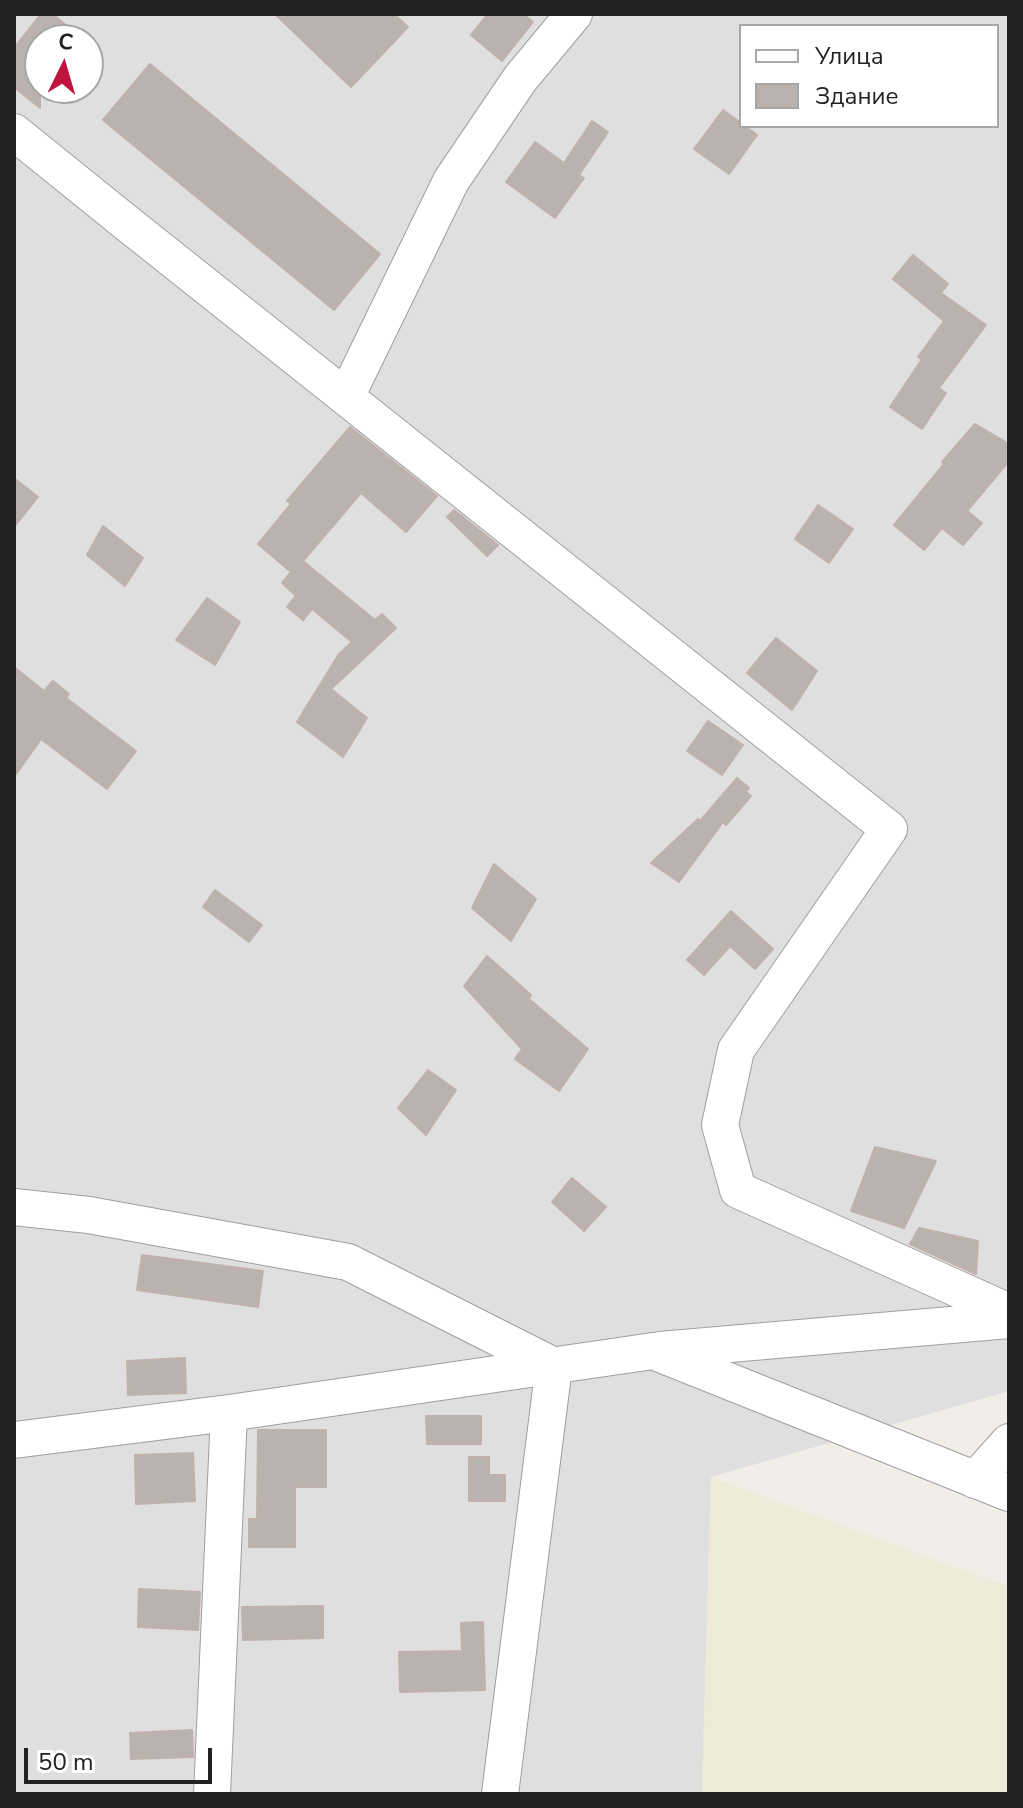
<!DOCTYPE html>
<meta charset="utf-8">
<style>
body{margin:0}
#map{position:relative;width:1023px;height:1808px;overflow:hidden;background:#f1ede9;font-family:"Nunito Sans",sans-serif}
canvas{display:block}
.frame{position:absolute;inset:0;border:16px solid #222;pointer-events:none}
.legend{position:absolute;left:739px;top:24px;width:260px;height:104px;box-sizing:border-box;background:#fff;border:2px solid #a7a7a7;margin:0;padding:10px 14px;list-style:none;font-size:24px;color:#222}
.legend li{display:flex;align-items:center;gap:16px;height:40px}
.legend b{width:40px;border:2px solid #a7a7a7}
.north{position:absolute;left:24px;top:24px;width:80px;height:80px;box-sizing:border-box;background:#fff;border:2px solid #a7a7a7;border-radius:50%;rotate:5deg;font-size:22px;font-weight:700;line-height:32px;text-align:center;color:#222}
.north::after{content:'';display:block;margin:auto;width:28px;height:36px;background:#c0133d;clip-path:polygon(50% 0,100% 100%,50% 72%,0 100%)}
.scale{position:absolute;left:24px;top:1748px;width:188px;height:36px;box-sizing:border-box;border:4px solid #222;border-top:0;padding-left:10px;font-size:24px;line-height:28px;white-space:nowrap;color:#222;-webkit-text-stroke:6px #fff;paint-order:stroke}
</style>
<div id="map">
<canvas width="1023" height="1808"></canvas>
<div class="frame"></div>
<ul class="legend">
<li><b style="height:10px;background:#fff"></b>Улица</li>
<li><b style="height:22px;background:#bab2af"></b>Здание</li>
</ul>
<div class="north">С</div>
<div class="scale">50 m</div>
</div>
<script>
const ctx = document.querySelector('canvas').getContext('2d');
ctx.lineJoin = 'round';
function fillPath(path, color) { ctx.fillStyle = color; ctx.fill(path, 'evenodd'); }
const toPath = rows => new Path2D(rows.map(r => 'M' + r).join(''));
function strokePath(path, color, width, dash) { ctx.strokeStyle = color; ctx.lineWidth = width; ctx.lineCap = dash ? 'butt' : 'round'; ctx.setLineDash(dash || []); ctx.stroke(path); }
const residential = toPath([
 [14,14,1009,14,1009,1391,711,1477,702,1794,14,1794],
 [741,26,997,26,997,126,741,126],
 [40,40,88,40,88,88,40,88]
]);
const farmland = toPath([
 [711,1477,1009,1587,1009,1794,702,1794]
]);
const building = toPath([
 [41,14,52,14,85,40,40,40,40,108,14,87,14,48,41,14],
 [275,14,394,14,408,27,351,87,275,14],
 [488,14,523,14,533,22,502,61,471,35,488,14],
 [150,64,380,254,334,310,103,120,150,64],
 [723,110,741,123,741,126,745,126,757,135,729,174,694,149,723,110],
 [592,121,608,132,579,175,584,178,555,218,506,182,535,142,564,163,592,121],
 [913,255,948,284,941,293,986,325,939,388,946,393,922,429,890,407,922,359,918,357,944,321,893,279,913,255],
 [975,424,1009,444,1009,461,967,511,982,523,963,545,942,528,924,550,894,525,944,464,942,462,975,424],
 [350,427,437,496,406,532,361,493,303,561,375,620,382,614,396,628,331,689,367,718,343,757,297,722,339,654,352,642,312,609,303,620,287,607,296,596,282,583,291,572,258,544,291,504,287,501,350,427],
 [14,478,38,497,14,527,14,478],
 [818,505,853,529,829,563,795,539,818,505],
 [454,510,498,545,487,556,447,517,454,510],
 [103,526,143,558,125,586,87,555,103,526],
 [207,598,240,622,215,665,176,640,207,598],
 [776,638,817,671,792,710,747,673,776,638],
 [14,667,44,691,53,681,69,694,66,698,136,751,107,789,41,739,14,777,14,667],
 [708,721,743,745,722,775,687,751,708,721],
 [737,778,749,788,746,792,751,796,726,825,723,822,679,882,651,863,698,819,700,821,737,778],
 [494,864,536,899,511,941,472,908,494,864],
 [215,890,262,925,249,942,203,907,215,890],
 [731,911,773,949,755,969,730,946,704,975,687,960,731,911],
 [487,956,531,995,529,999,588,1049,559,1091,515,1059,522,1049,464,986,487,956],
 [428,1070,456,1090,426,1135,398,1108,428,1070],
 [875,1147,936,1161,904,1228,851,1211,875,1147],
 [572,1178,606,1207,584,1231,552,1202,572,1178],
 [919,1228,978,1241,976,1274,910,1244,919,1228],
 [142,1255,263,1271,258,1307,137,1290,142,1255],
 [185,1358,186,1393,128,1395,127,1361,185,1358],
 [426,1416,481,1416,481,1444,427,1444,426,1416],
 [258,1430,326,1430,326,1487,295,1487,295,1547,249,1547,249,1519,257,1519,258,1430],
 [193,1453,195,1501,136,1504,135,1455,193,1453],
 [469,1457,489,1457,489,1475,505,1475,505,1501,469,1501,469,1457],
 [139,1589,200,1592,198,1630,138,1627,139,1589],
 [323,1606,323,1638,243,1640,242,1607,323,1606],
 [483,1622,485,1690,400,1692,399,1652,462,1651,461,1623,483,1622],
 [192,1730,193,1757,131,1759,130,1733,192,1730]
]);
const minor = toPath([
 [14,132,123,220,889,829,736,1050,720,1125,738,1190,1009,1312],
 [346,397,451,181,520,79,574,14],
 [14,1207,89,1215,348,1262,554,1366,500,1794],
 [660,1350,1009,1320],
 [14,1440,229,1413,653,1351,1009,1493],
 [975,1480,1009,1442],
 [212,1794,229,1413]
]);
fillPath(residential, '#dfdfdf');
fillPath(farmland, '#edead7');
fillPath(building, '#bab2af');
strokePath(building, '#c1b1ad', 2);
strokePath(minor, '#9f9f9f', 38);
strokePath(minor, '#fff', 36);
</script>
